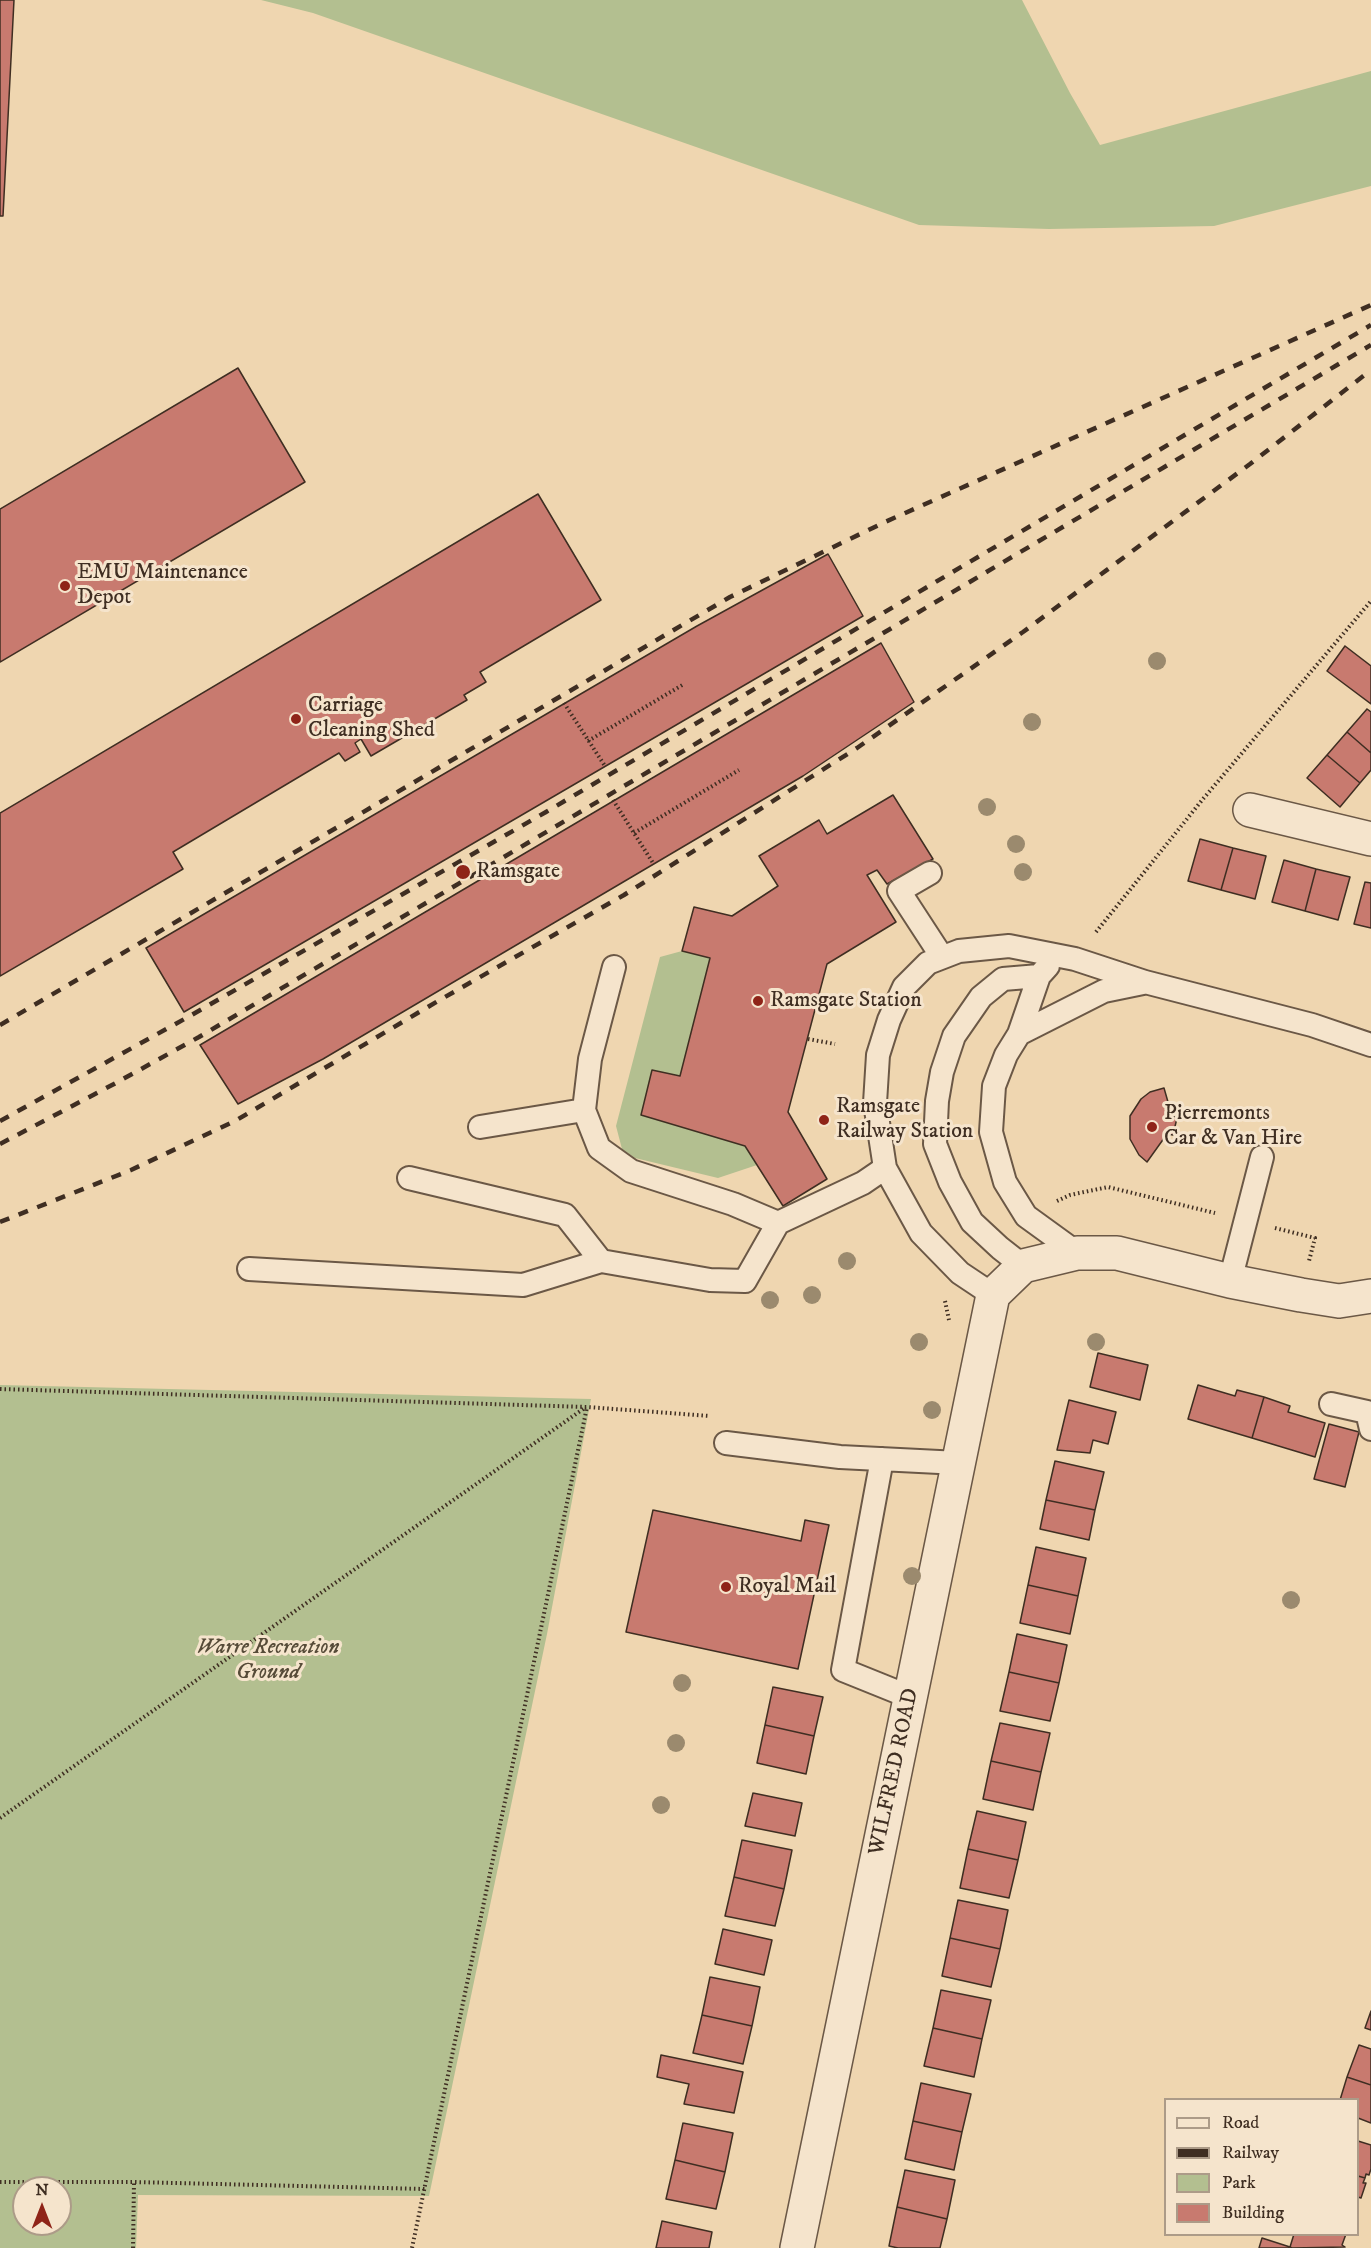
<!DOCTYPE html>
<style>
body{margin:0}
#map{position:relative;width:1371px;height:2248px;overflow:hidden;background:#efd6b0;font-family:"IM FELL DW Pica",serif}
canvas{display:block}
.legend{position:absolute;left:1164px;top:2098px;width:195px;height:138px;box-sizing:border-box;background:#f5e4cc;border:2px solid #ac9b88;margin:0;padding:8px 10px;list-style:none;font-size:18px;color:#3f2e22}
.legend li{display:flex;align-items:center;gap:12px;height:30px}
.legend b{width:30px;border:2px solid #ac9b88}
.north{position:absolute;left:12px;top:2176px;width:60px;height:60px;box-sizing:border-box;background:#f5e4cc;border:2px solid #ac9b88;border-radius:50%;rotate:0deg;font-size:16px;font-weight:700;line-height:24px;text-align:center;color:#3f2e22}
.north::after{content:'';display:block;margin:auto;width:21px;height:27px;background:#8f2418;clip-path:polygon(50% 0,100% 100%,50% 72%,0 100%)}
</style>
<div id="map">
<canvas width="1371" height="2248"></canvas>
<ul class="legend">
<li><b style="height:8px;background:#f5e4cc"></b>Road</li>
<li><b style="height:8px;background:#3f2e22"></b>Railway</li>
<li><b style="height:16px;background:#b3bf90"></b>Park</li>
<li><b style="height:16px;background:#c87a6f"></b>Building</li>
</ul>
<div class="north">N</div>
</div>
<script>
const ctx = document.querySelector('canvas').getContext('2d');
ctx.lineJoin = 'round';
function fillPath(path, color) { ctx.fillStyle = color; ctx.fill(path, 'evenodd'); }
const toPath = rows => new Path2D(rows.map(r => 'M' + r).join(''));
function strokePath(path, color, width, dash) { ctx.strokeStyle = color; ctx.lineWidth = width; ctx.lineCap = dash ? 'butt' : 'round'; ctx.setLineDash(dash || []); ctx.stroke(path); }
function label(font, color, halo, rows, align = 'center') {
  ctx.font = font + ' "IM FELL DW Pica",serif'; ctx.lineWidth = 6; ctx.setLineDash([]); ctx.textBaseline = 'middle'; ctx.strokeStyle = halo; ctx.fillStyle = color; for (const [text, x, y, turn = 0] of rows) {
    ctx.save(); ctx.translate(x, y); ctx.rotate((+turn || 0) * Math.PI / 180); ctx.textAlign = isNaN(turn) ? turn : align; if (halo) ctx.strokeText(text, 0, 0); ctx.fillText(text, 0, 0); ctx.restore();
  }
}
const green = toPath([
 [261,0,1022,0,1070,93,1100,145,1371,71,1371,186,1214,226,1049,229,919,225,313,13],
 [682,951,710,958,680,1076,652,1070,641,1115,745,1146,757,1165,718,1178,635,1158,622,1149,616,1126,660,957],
 [0,1385,591,1399,547,1634,429,2196,138,2195,136,2248,0,2248],
 [24,2188,60,2188,60,2224,24,2224]
]);
const building = toPath([
 [0,0,14,0,3,216,0,216,0,0],
 [238,368,305,482,0,662,0,509,238,368],
 [538,494,601,600,480,672,486,682,464,695,467,700,371,756,361,739,355,743,360,752,345,761,339,753,173,852,183,869,0,976,0,813,538,494],
 [828,554,863,616,184,1012,146,948,697,626,828,554],
 [881,643,914,702,803,776,323,1059,238,1104,200,1045,881,643],
 [1345,646,1371,666,1371,704,1327,671,1345,646],
 [1367,709,1371,712,1371,753,1347,732,1367,709],
 [1347,732,1371,753,1371,770,1360,783,1327,755,1347,732],
 [1327,755,1360,783,1340,807,1307,778,1327,755],
 [893,795,933,859,887,884,877,870,867,875,896,922,827,964,788,1112,827,1179,783,1206,745,1146,641,1115,652,1070,680,1076,710,958,682,951,694,907,732,916,778,886,759,856,819,820,827,834,893,795],
 [1200,839,1233,848,1221,890,1188,881,1200,839],
 [1233,848,1266,856,1255,899,1221,890,1233,848],
 [1284,860,1316,869,1305,911,1272,902,1284,860],
 [1316,869,1350,877,1338,920,1305,911,1316,869],
 [1365,882,1371,883,1371,928,1354,924,1365,882],
 [1164,1088,1172,1116,1177,1118,1173,1135,1167,1134,1147,1162,1139,1155,1130,1139,1130,1116,1141,1099,1150,1092,1164,1088],
 [1098,1353,1148,1365,1140,1400,1090,1387,1098,1353],
 [1198,1385,1235,1396,1237,1390,1264,1397,1252,1438,1188,1419,1198,1385],
 [1264,1397,1290,1406,1288,1412,1325,1423,1315,1457,1252,1438,1264,1397],
 [1069,1400,1116,1412,1108,1444,1093,1440,1090,1453,1057,1450,1069,1400],
 [1329,1424,1359,1432,1345,1487,1314,1479,1329,1424],
 [1055,1461,1104,1472,1095,1510,1046,1500,1055,1461],
 [1046,1500,1095,1510,1089,1540,1040,1529,1046,1500],
 [653,1510,801,1541,805,1520,829,1525,798,1669,626,1632,653,1510],
 [1036,1547,1086,1558,1078,1596,1028,1585,1036,1547],
 [1028,1585,1078,1596,1070,1634,1020,1623,1028,1585],
 [1017,1634,1067,1645,1059,1683,1009,1672,1017,1634],
 [1009,1672,1059,1683,1050,1721,1000,1711,1009,1672],
 [773,1687,823,1697,814,1736,765,1725,773,1687],
 [1000,1723,1050,1733,1041,1772,991,1761,1000,1723],
 [765,1725,814,1736,806,1774,757,1763,765,1725],
 [991,1761,1041,1772,1033,1810,983,1799,991,1761],
 [753,1793,802,1803,795,1836,745,1826,753,1793],
 [977,1811,1026,1822,1018,1860,968,1849,977,1811],
 [742,1840,792,1850,784,1889,734,1877,742,1840],
 [968,1849,1018,1860,1009,1898,960,1888,968,1849],
 [734,1877,784,1889,775,1926,725,1916,734,1877],
 [958,1900,1008,1910,1000,1949,950,1938,958,1900],
 [723,1929,772,1940,764,1975,715,1964,723,1929],
 [950,1938,1000,1949,991,1987,942,1976,950,1938],
 [710,1977,760,1987,752,2026,702,2015,710,1977],
 [941,1990,991,2000,982,2039,933,2028,941,1990],
 [1371,2011,1371,2030,1365,2028,1371,2011],
 [702,2015,752,2026,743,2064,693,2053,702,2015],
 [933,2028,982,2039,974,2077,924,2066,933,2028],
 [1359,2045,1371,2049,1371,2085,1347,2077,1359,2045],
 [661,2055,743,2072,734,2113,684,2104,689,2084,657,2077,661,2055],
 [1347,2077,1371,2085,1371,2123,1358,2118,1358,2100,1340,2100,1347,2077],
 [921,2083,971,2094,962,2132,913,2121,921,2083],
 [913,2121,962,2132,954,2170,905,2159,913,2121],
 [683,2123,733,2133,725,2172,675,2160,683,2123],
 [1358,2141,1371,2145,1371,2169,1369,2175,1366,2174,1365,2178,1358,2176,1358,2141],
 [675,2160,725,2172,716,2209,666,2199,675,2160],
 [905,2170,955,2180,947,2219,897,2207,905,2170],
 [1358,2176,1365,2178,1363,2183,1366,2183,1361,2198,1358,2197,1358,2199,1358,2176],
 [897,2207,947,2219,940,2248,898,2248,889,2246,897,2207],
 [662,2221,712,2232,709,2248,656,2248,662,2221],
 [1294,2234,1346,2234,1342,2245,1345,2247,1292,2248,1290,2247,1294,2234],
 [1262,2238,1290,2247,1292,2248,1259,2248,1262,2238]
]);
const path = toPath([
 [564,703,605,766],
 [588,741,684,684],
 [613,800,653,863],
 [634,833,739,770],
 [1096,932,1203,799,1371,601],
 [808,1039,835,1044],
 [1057,1201,1070,1195,1108,1187,1215,1213],
 [1275,1228,1315,1238,1309,1261],
 [945,1301,949,1320],
 [0,1389,587,1407,710,1416],
 [0,1818,586,1407],
 [0,2182,134,2182,425,2189],
 [133,2248,134,2182],
 [412,2248,587,1407]
]);
const service = toPath([
 [930,873,899,891,942,957],
 [614,967,590,1059,584,1110,599,1148,631,1171,733,1204,778,1223,863,1183,885,1168],
 [1019,1034,1039,976,1048,966],
 [480,1127,584,1110],
 [409,1178,565,1215,601,1261],
 [1077,1253,1026,1216,1005,1182,991,1132,994,1086,1006,1055,1019,1034,1104,991,1143,983],
 [1023,1266,1000,1248,972,1222,950,1182,935,1144,937,1101,942,1072,954,1036,981,997,1003,979,1039,976],
 [249,1269,523,1285,601,1261,710,1280,745,1281,778,1223],
 [1230,1281,1262,1157],
 [993,1295,960,1273,921,1233,885,1168,875,1103,878,1055,889,1020,904,987,928,963,959,951,1009,946,1075,959,1145,982,1312,1025,1371,1045],
 [1331,1404,1367,1412,1371,1429],
 [726,1443,840,1457,959,1463],
 [882,1459,843,1670,910,1697]
]);
const minor = toPath([
 [1250,810,1371,839],
 [797,2248,993,1295,1023,1266,1077,1253,1117,1253,1230,1281,1301,1295,1339,1301,1371,1296]
]);
const rail = toPath([
 [0,1025,730,597,885,522,1371,305],
 [0,1121,188,1017,546,812,1371,325],
 [0,1144,114,1084,199,1037,1371,345],
 [0,1222,131,1170,235,1121,438,1001,624,895,857,748,1023,632,1250,464,1371,370]
]);
const trees = [
 [1157,661],
 [1032,722],
 [987,807],
 [1016,844],
 [1023,872],
 [847,1261],
 [812,1295],
 [770,1300],
 [919,1342],
 [1096,1342],
 [932,1410],
 [912,1576],
 [1291,1600],
 [682,1683],
 [676,1743],
 [661,1805]
];
const markers = [
 [65,586,6,"#8f2418"],
 [296,719,6,"#8f2418"],
 [463,872,8,"#8f2418"],
 [758,1001,6,"#8f2418"],
 [824,1120,6,"#8f2418"],
 [1152,1127,6,"#8f2418"],
 [726,1587,6,"#8f2418"]
];
const poiNames = [
 ["EMU Maintenance",77,573],
 ["Depot",77,598],
 ["Carriage",308,706],
 ["Cleaning Shed",308,731],
 ["Ramsgate",476,872],
 ["Ramsgate Station",770,1001],
 ["Ramsgate",836,1107],
 ["Railway Station",836,1132],
 ["Pierremonts",1164,1114],
 ["Car & Van Hire",1164,1139],
 ["Royal Mail",738,1587]
];
const parkNames = [
 ["Warre Recreation",268,1648],
 ["Ground",268,1673]
];
const streetNames = [
 ["WILFRED ROAD",895,1772,-78]
];
fillPath(green, '#b3bf90');
fillPath(building, '#c87a6f');
strokePath(building, '#3f2e22', 1.5);
strokePath(service, '#6b5846', 26);
strokePath(minor, '#6b5846', 36);
strokePath(path, '#3f2e22', 4, [1.5, 3]);
strokePath(service, '#f5e4cc', 22);
strokePath(minor, '#f5e4cc', 33);
strokePath(rail, '#3f2e22', 4.5, [10, 10]);
ctx.fillStyle = '#9b8a6e';
for (const [x, y] of trees) { ctx.beginPath(); ctx.arc(x, y, 9, 0, 2 * Math.PI); ctx.fill(); }
for (const [x, y, r, color] of markers) { const dot = new Path2D(); dot.arc(x, y, r, 0, 2 * Math.PI); ctx.fillStyle = color; ctx.fill(dot); strokePath(dot, '#f5e4cc', 2); }
label('22px', '#3f2e22', '#f5e4cc', poiNames, 'left');
label('italic 22px', '#564b38', '#f5e4cc', parkNames);
label('22px', '#3f2e22', '#f5e4cc', streetNames);
</script>
